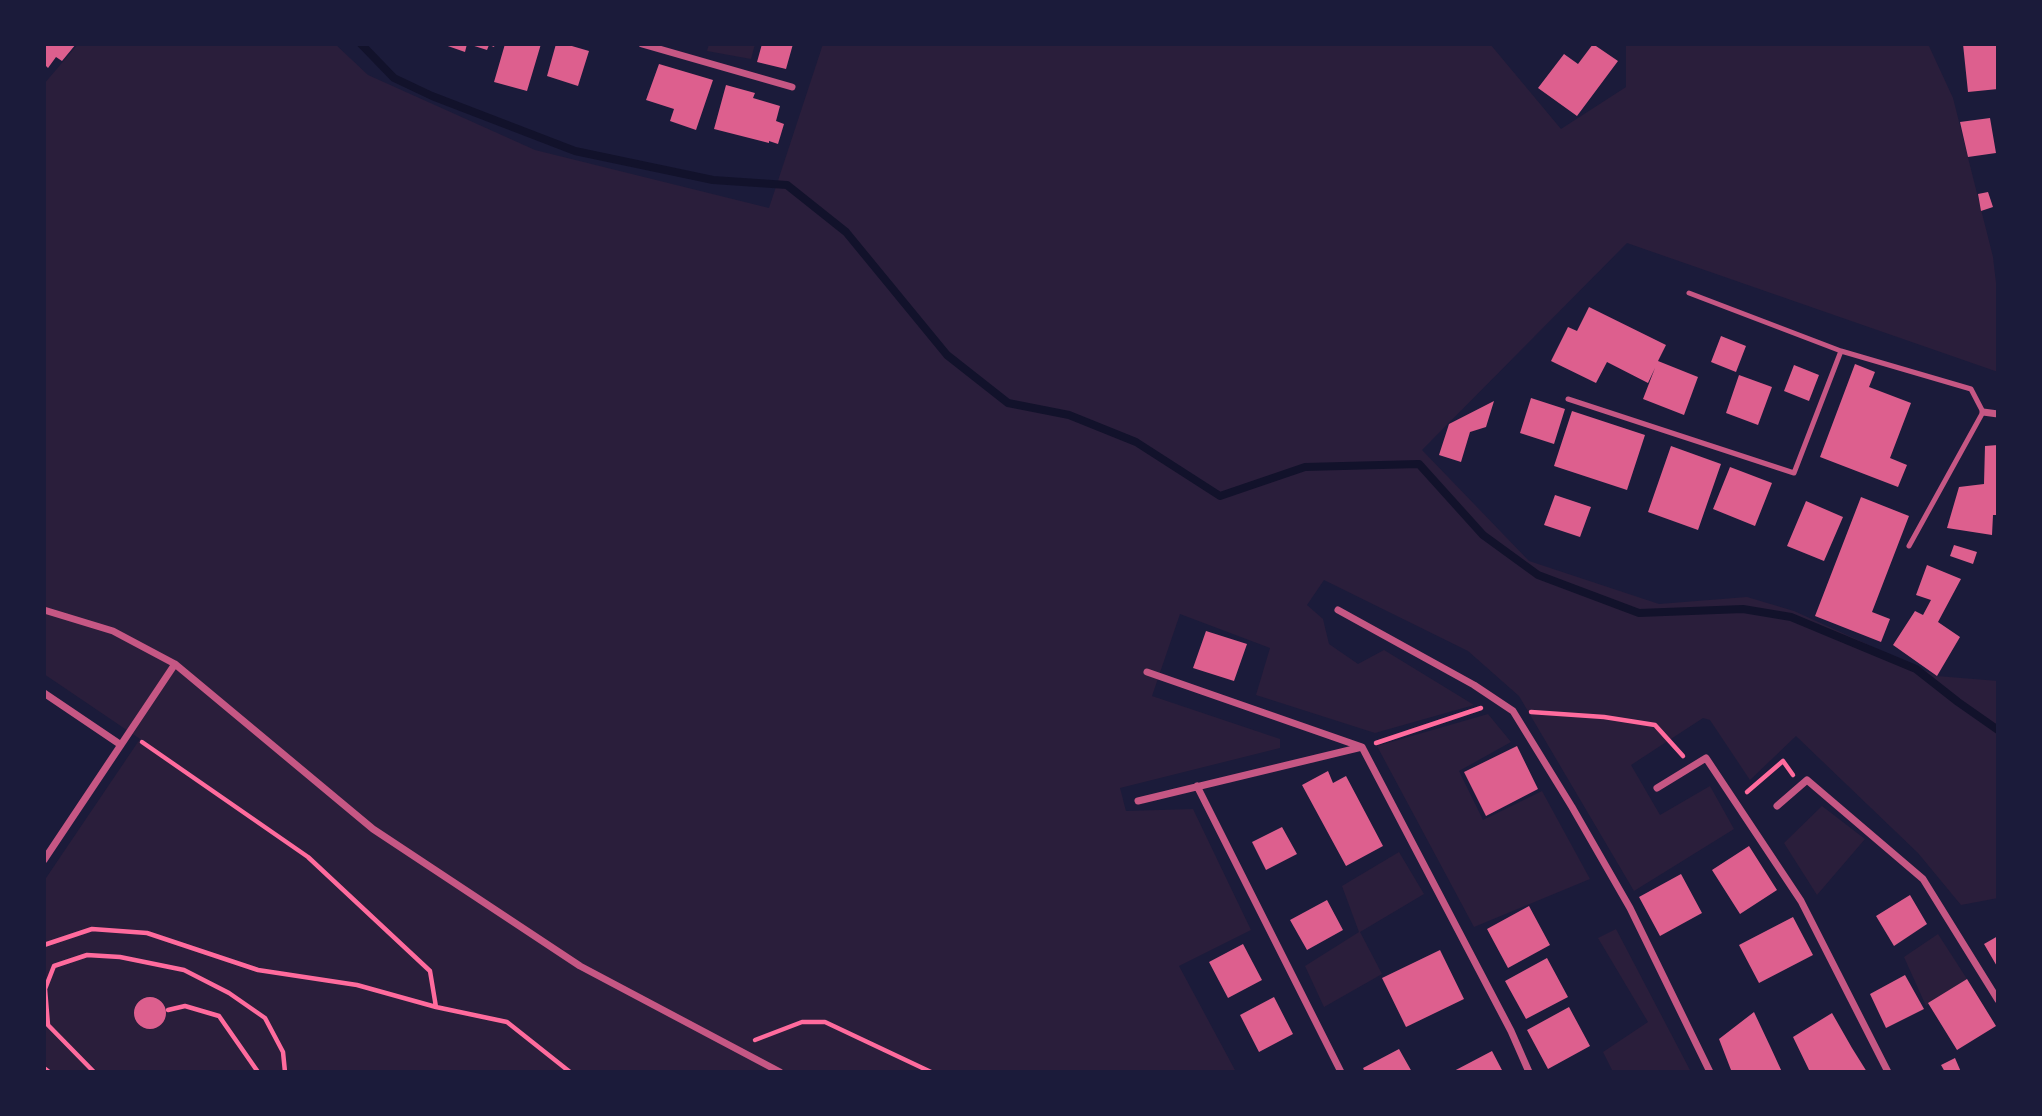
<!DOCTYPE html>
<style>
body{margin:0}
#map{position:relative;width:2042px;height:1116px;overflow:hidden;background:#1b1b3a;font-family:"PT Serif",serif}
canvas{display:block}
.frame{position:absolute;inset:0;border:46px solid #1b1b3a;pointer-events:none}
</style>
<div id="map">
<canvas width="2042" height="1116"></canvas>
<div class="frame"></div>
</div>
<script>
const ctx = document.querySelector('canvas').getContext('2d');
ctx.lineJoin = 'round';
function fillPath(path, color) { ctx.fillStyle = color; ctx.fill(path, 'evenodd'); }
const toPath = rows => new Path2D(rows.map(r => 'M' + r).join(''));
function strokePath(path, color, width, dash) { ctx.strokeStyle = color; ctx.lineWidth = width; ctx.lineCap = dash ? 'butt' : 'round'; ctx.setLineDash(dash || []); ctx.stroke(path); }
const green = toPath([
 [78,44,335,44,368,75,535,150,769,208,823,44,1490,44,1561,129,1626,87,1626,44,1928,44,1953,98,1993,257,1998,300,1998,372,1627,243,1422,450,1529,561,1659,604,1747,597,1794,611,1937,676,1998,681,1998,898,1961,905,1918,853,1796,736,1750,780,1710,720,1703,718,1631,765,1660,815,1710,786,1734,829,1634,891,1519,696,1468,651,1324,580,1307,605,1323,619,1329,644,1358,664,1384,650,1474,705,1375,733,1256,695,1270,648,1180,614,1152,696,1280,739,1280,748,1120,788,1126,811,1193,809,1251,930,1179,966,1236,1072,44,1072,44,881,140,739,44,674,44,84],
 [709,44,755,44,751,59,707,51],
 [1488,714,1511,742,1459,771,1483,820,1542,791,1590,879,1474,927,1377,746],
 [1822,806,1865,839,1817,895,1784,843],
 [1399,852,1424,894,1360,932,1382,974,1324,1007,1305,966,1359,932,1342,886],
 [1616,929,1691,1072,1613,1072,1603,1052,1648,1022,1598,938],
 [1938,934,1967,979,1926,1006,1904,957]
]);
const stream = toPath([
 [361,44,394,78,432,96,575,151,713,180,787,185,846,232,947,355,1008,403,1069,415,1136,442,1220,496,1305,467,1419,464,1483,535,1538,575,1639,613,1743,609,1791,617,1916,669,1958,702,1998,730]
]);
const building = toPath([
 [44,44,76,44,62,61,56,57,48,68,44,64],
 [442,44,467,44,465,52],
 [468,44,495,44,494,47,489,45,487,50],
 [505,44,541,44,527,91,494,82],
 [556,44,565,44,589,51,578,86,547,76],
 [762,44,793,44,786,69,757,62],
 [1593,44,1618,61,1577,116,1538,88,1564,54,1578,64],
 [1963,44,1998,44,1998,89,1968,92],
 [659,64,713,80,696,130,670,121,674,109,646,100],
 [726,85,755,93,753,98,780,106,776,121,784,124,778,144,769,141,769,143,714,129],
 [1990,118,1996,153,1968,157,1960,122],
 [1988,192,1993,207,1981,211,1978,194],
 [1589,307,1666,345,1658,361,1698,377,1684,415,1643,399,1655,368,1648,383,1607,362,1596,383,1551,361,1568,327,1577,331],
 [1721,336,1746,346,1736,372,1711,362],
 [1855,364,1875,372,1869,387,1911,403,1890,458,1907,465,1898,487,1820,457],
 [1794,365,1819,375,1809,401,1784,391],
 [1739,375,1772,387,1758,425,1726,413],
 [1531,398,1565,409,1554,444,1520,433],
 [1494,401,1486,427,1470,432,1461,462,1439,455,1449,424],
 [1572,411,1645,435,1627,490,1554,466],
 [1998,445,1998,515,1993,515,1992,535,1947,528,1959,487,1984,484,1985,446],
 [1671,446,1721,464,1698,530,1648,512],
 [1730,467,1772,483,1755,526,1713,509],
 [1555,495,1591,507,1580,537,1544,525],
 [1861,497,1909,516,1872,612,1890,619,1881,642,1815,616],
 [1806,501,1843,517,1824,561,1787,546],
 [1954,545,1977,552,1973,564,1950,556],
 [1927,565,1961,579,1938,622,1960,637,1937,676,1893,645,1915,611,1923,615,1931,600,1916,595],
 [1206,631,1247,644,1234,681,1193,668],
 [1517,746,1538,789,1486,816,1464,772],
 [1328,771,1333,783,1346,776,1383,846,1346,866,1302,785],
 [1282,827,1297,854,1266,870,1252,842],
 [1749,846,1777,890,1740,914,1712,870],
 [1681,874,1702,913,1660,936,1639,897],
 [1910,895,1927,924,1894,946,1876,916],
 [1327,900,1343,930,1307,950,1290,920],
 [1529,906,1550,945,1508,968,1487,929],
 [1793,917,1813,955,1759,983,1739,945],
 [1998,936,1998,968,1984,944],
 [1243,944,1262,980,1228,998,1209,962],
 [1440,950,1464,999,1406,1027,1382,978],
 [1547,958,1568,997,1526,1019,1505,981],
 [1905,975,1924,1009,1886,1028,1870,994],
 [1967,979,1996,1026,1957,1050,1928,1003],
 '134 1013a16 16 0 1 1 32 0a16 16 0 1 1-32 0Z',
 [1274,997,1293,1034,1259,1052,1240,1015],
 [1569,1007,1590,1046,1548,1069,1527,1030],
 [1754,1012,1770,1046,1782,1072,1732,1072,1731,1070,1719,1039],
 [1832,1013,1852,1048,1867,1072,1810,1072,1793,1037],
 [1399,1049,1412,1072,1365,1072,1363,1068],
 [1492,1051,1503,1072,1452,1072],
 [1955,1058,1961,1072,1945,1072,1941,1065]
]);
const path = toPath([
 [1531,712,1604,717,1655,725,1683,756],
 [1376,743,1481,708],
 [1747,792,1783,761,1793,775],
 [44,945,92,929,147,933,258,970,357,985,436,1007,430,971,308,857,142,742],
 [436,1007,507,1022,570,1072],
 [168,1010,185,1006,219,1016,258,1072],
 [755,1040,802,1022,825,1022,931,1072],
 [44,1068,49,1072],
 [94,1072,48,1025,45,989,54,966,87,955,120,957,184,970,229,993,265,1018,283,1052,285,1072]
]);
const service = toPath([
 [1689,293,1841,351],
 [1568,399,1794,473,1841,351,1971,389,1983,412,1909,546]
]);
const minor = toPath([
 [642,44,792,87],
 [1983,412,1998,414],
 [44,610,113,631,175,664,373,829,580,966,780,1072],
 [1338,610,1474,685,1513,711,1572,807,1630,908,1710,1072],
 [1147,672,1362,747,1511,1031,1529,1072],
 [44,693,121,745],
 [1197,786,1341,1072],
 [1657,788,1706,758,1801,901,1888,1072],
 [1138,801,1362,747],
 [1777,806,1807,780,1923,879,1998,1000],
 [44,860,175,664]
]);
fillPath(green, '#2a1e3b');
strokePath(stream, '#12122b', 8);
fillPath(building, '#dd5f8e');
strokePath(path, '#ff6b9d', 4.5);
strokePath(service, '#c65784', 5);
strokePath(minor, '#c65784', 7);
</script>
